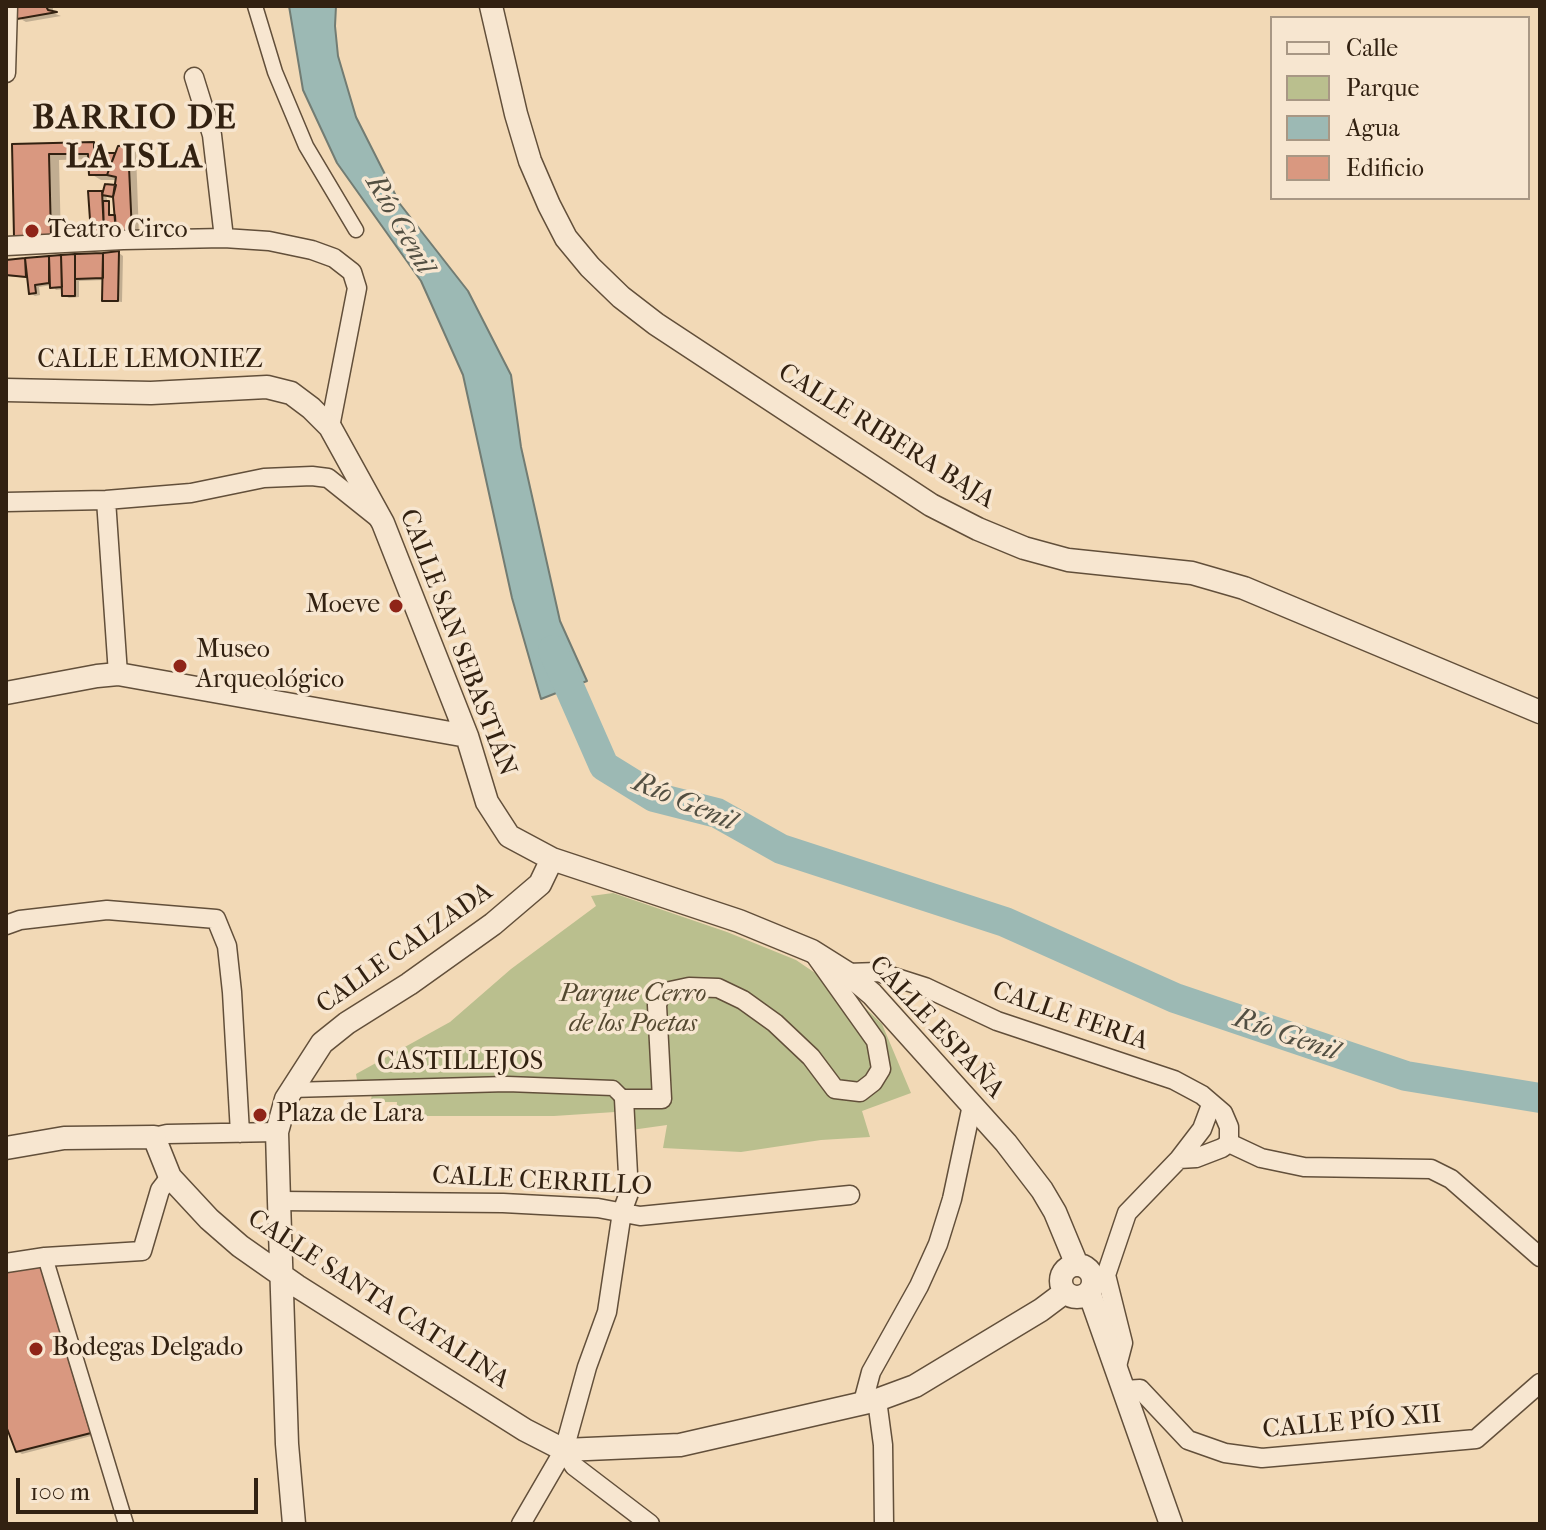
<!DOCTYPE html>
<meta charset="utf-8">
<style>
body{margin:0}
#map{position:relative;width:1546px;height:1530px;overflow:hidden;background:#f2d9b6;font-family:"IM FELL French Canon",serif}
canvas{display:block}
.frame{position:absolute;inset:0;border:8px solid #322111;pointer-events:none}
.legend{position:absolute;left:1270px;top:16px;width:260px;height:184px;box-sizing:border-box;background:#f7e6d0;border:2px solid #a89784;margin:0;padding:10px 14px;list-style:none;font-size:24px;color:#322111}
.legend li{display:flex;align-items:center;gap:16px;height:40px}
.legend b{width:40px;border:2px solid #a89784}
.scale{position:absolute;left:16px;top:1478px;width:242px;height:36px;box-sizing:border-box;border:4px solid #322111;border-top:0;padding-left:10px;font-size:24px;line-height:28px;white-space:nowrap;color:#322111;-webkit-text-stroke:6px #f7e6d0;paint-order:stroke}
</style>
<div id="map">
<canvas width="1546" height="1530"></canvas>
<div class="frame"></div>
<ul class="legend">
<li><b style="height:10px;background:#f7e6d0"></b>Calle</li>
<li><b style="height:22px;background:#babf8e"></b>Parque</li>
<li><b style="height:22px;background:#9cb9b4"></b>Agua</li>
<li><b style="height:22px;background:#d99880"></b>Edificio</li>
</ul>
<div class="scale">100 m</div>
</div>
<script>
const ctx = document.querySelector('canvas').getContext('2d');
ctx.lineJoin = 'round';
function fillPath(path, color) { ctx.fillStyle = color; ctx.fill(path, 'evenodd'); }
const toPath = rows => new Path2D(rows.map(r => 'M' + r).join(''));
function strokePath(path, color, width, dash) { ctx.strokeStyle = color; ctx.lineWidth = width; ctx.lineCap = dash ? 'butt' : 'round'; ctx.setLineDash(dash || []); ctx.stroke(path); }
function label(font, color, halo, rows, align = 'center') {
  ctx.font = font + ' "IM FELL French Canon",serif'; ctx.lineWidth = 7; ctx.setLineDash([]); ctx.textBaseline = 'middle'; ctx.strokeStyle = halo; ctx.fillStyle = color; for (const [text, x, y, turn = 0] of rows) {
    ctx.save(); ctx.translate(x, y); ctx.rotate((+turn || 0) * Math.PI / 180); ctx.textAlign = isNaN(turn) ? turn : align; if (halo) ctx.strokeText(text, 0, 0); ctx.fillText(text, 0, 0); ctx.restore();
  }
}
const green = toPath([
 [613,893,727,932,796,960,821,977,846,1009,858,1001,882,1024,911,1093,862,1111,870,1137,821,1140,741,1152,663,1148,667,1125,617,1132,615,1112,554,1116,396,1116,397,1102,371,1102,372,1091,335,1084,357,1080,356,1074,450,1022,511,969,596,906,591,896]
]);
const water = toPath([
 [289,6,336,6,335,26,338,56,356,117,400,204,468,291,511,375,521,447,560,621,587,681,541,699,512,598,463,375,421,281,337,163,303,90,289,6]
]);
const shadow = toPath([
 [19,6,53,6,53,13,61,16,26,22,19,18],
 [93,144,104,150,104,155,116,156,128,147,136,152,139,236,97,235,102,193,105,194,116,188,118,180,101,180,91,174,90,159,59,160,61,241,27,242,14,146],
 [106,195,115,196,117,216,111,217],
 [119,253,123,256,122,302,104,300,104,280,79,281,79,297,69,298,64,295,64,289,56,290,52,285,39,287,40,295,35,296,30,293,28,278,6,276,6,263],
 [39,1267,95,1435,22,1454,17,1451,6,1420,6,1275]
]);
const river = toPath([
 [553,650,604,766,654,797,717,813,781,849,1005,922,1175,998,1406,1076,1540,1098]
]);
const building = toPath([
 [17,6,46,6,48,10,57,12,17,19,17,6],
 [94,142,94,153,115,153,107,175,89,175,88,154,49,154,51,236,14,237,12,144,94,142],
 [128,145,132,233,116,233,113,197,116,177,107,175,118,146,128,145],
 [105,184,116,185,113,197,102,195,105,184],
 [88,191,102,191,104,233,91,234,88,191],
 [103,201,109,201,109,215,115,215,116,233,104,233,103,201],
 [119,251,118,301,102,301,103,253,119,251],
 [103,253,103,278,75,279,75,254,103,253],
 [75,254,75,296,62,296,61,255,75,254],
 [61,255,62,287,50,288,49,256,61,255],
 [49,256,49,283,35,285,36,293,29,294,25,258,49,256],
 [25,258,26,277,6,275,6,260,25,258],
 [40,1264,91,1433,16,1452,6,1426,6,1272,40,1264]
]);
const pedestrian = toPath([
 [255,6,275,72,306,146,356,230],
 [291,1090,507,1084,613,1088,624,1099],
 [45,1257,126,1524]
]);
const minor = toPath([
 [6,73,8,6],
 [194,77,212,135,224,238],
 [6,246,123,240,224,238,269,241,312,250,334,258,352,272,357,288,330,427],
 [106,500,118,674],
 [6,502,106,500,191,493,264,478,312,476,328,478,378,518],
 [6,925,20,920,107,910,216,919,227,946,232,992,240,1133],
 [847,973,878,972,925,987,997,1021,1174,1080,1202,1095,1223,1113,1229,1127,1229,1143],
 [154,1137,167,1134,277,1132],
 [1229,1143,1261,1158,1304,1167,1431,1169,1451,1179,1540,1257],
 [1179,1159,1196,1158,1222,1148,1229,1143],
 [279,1201,503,1203,598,1208,640,1216,850,1195],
 [6,1263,45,1257,142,1251,160,1190,170,1177],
 [1117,1366,1123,1343,1106,1275,1127,1213,1179,1159,1202,1129,1211,1105],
 [1124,1390,1140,1389,1188,1440,1225,1453,1262,1458,1476,1439,1540,1383],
 [877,1400,883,1445,884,1524],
 [863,1402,871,1372,919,1286,938,1244,952,1199,972,1105],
 [564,1450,574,1466,650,1524],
 [521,1524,564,1450,587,1367,607,1312,622,1212,629,1193,624,1099,662,1099,657,1005,661,993,689,987,718,988,743,1000,775,1023,811,1057,835,1089,860,1092,873,1082,881,1069,876,1041,817,958]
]);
const tertiary = toPath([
 [491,6,516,114,530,161,549,205,566,238,590,267,621,297,656,324,931,505,978,529,1024,548,1068,560,1192,573,1244,588,1540,712],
 [6,390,151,393,267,387,291,393,311,408,330,427,383,523,467,736,487,802,509,836,552,859,739,921,812,951,847,973,872,994,1006,1143,1042,1190,1055,1212,1077,1265],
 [6,693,97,676,118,674,467,736],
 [6,1148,64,1138,154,1137,170,1177,209,1219,240,1246,297,1286,525,1430,564,1450,680,1445,877,1400,915,1386,1041,1310,1065,1292],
 '1061 1281a16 16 0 1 1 32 0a16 16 0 1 1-32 0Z',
 [1089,1292,1171,1524],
 [294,1524,287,1444,279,1201,277,1132,286,1099,322,1043,347,1023,409,984,493,924,540,884,552,859]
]);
const markers = [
 [32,231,8,"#8f2418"],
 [396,606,8,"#8f2418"],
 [180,666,8,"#8f2418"],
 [260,1115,8,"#8f2418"],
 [36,1349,8,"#8f2418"]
];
const poiNames = [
 ["Teatro Circo",48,231],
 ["Moeve",380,606,"right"],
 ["Museo",196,651],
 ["Arqueológico",196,681],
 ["Plaza de Lara",276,1115],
 ["Bodegas Delgado",52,1349]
];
const streetNames = [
 ["CALLE LEMONIEZ",150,361],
 ["CALLE RIBERA BAJA",886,437,32],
 ["CALLE SAN SEBASTIÁN",457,643,69],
 ["CALLE CALZADA",405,949,-35],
 ["CALLE FERIA",1070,1017,19],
 ["CALLE ESPAÑA",936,1028,47],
 ["CASTILLEJOS",460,1063],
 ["CALLE CERRILLO",542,1182,3],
 ["CALLE SANTA CATALINA",378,1300,33],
 ["CALLE PÍO XII",1352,1423,-5]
];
const parkNames = [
 ["Parque Cerro",633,995],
 ["de los Poetas",633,1025]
];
const waterNames = [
 ["Río Genil",399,225,60],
 ["Río Genil",684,803,23],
 ["Río Genil",1286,1036,19]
];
const districtNames = [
 ["BARRIO DE",135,120],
 ["LA ISLA",135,159]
];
fillPath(green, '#babf8e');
fillPath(water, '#9cb9b4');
strokePath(water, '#727c73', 2);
fillPath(shadow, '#0003');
strokePath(river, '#9cb9b4', 30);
fillPath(building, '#d99880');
strokePath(building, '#322111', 2);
strokePath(pedestrian, '#624f3a', 17);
strokePath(minor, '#624f3a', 21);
strokePath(tertiary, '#624f3a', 25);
strokePath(pedestrian, '#f7e6d0', 14);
strokePath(minor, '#f7e6d0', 18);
strokePath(tertiary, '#f7e6d0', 22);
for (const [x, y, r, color] of markers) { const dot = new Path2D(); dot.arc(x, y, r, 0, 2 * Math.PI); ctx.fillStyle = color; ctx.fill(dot); strokePath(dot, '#f7e6d0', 3); }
label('26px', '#322111', '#f7e6d0', poiNames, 'left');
label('26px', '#322111', '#f7e6d0', streetNames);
label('italic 26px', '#544830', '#f7e6d0', parkNames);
label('italic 28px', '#524f42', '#f7e6d0', waterNames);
ctx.letterSpacing = '2px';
label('bold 34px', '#322111', '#f7e6d0', districtNames);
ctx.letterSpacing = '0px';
</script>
